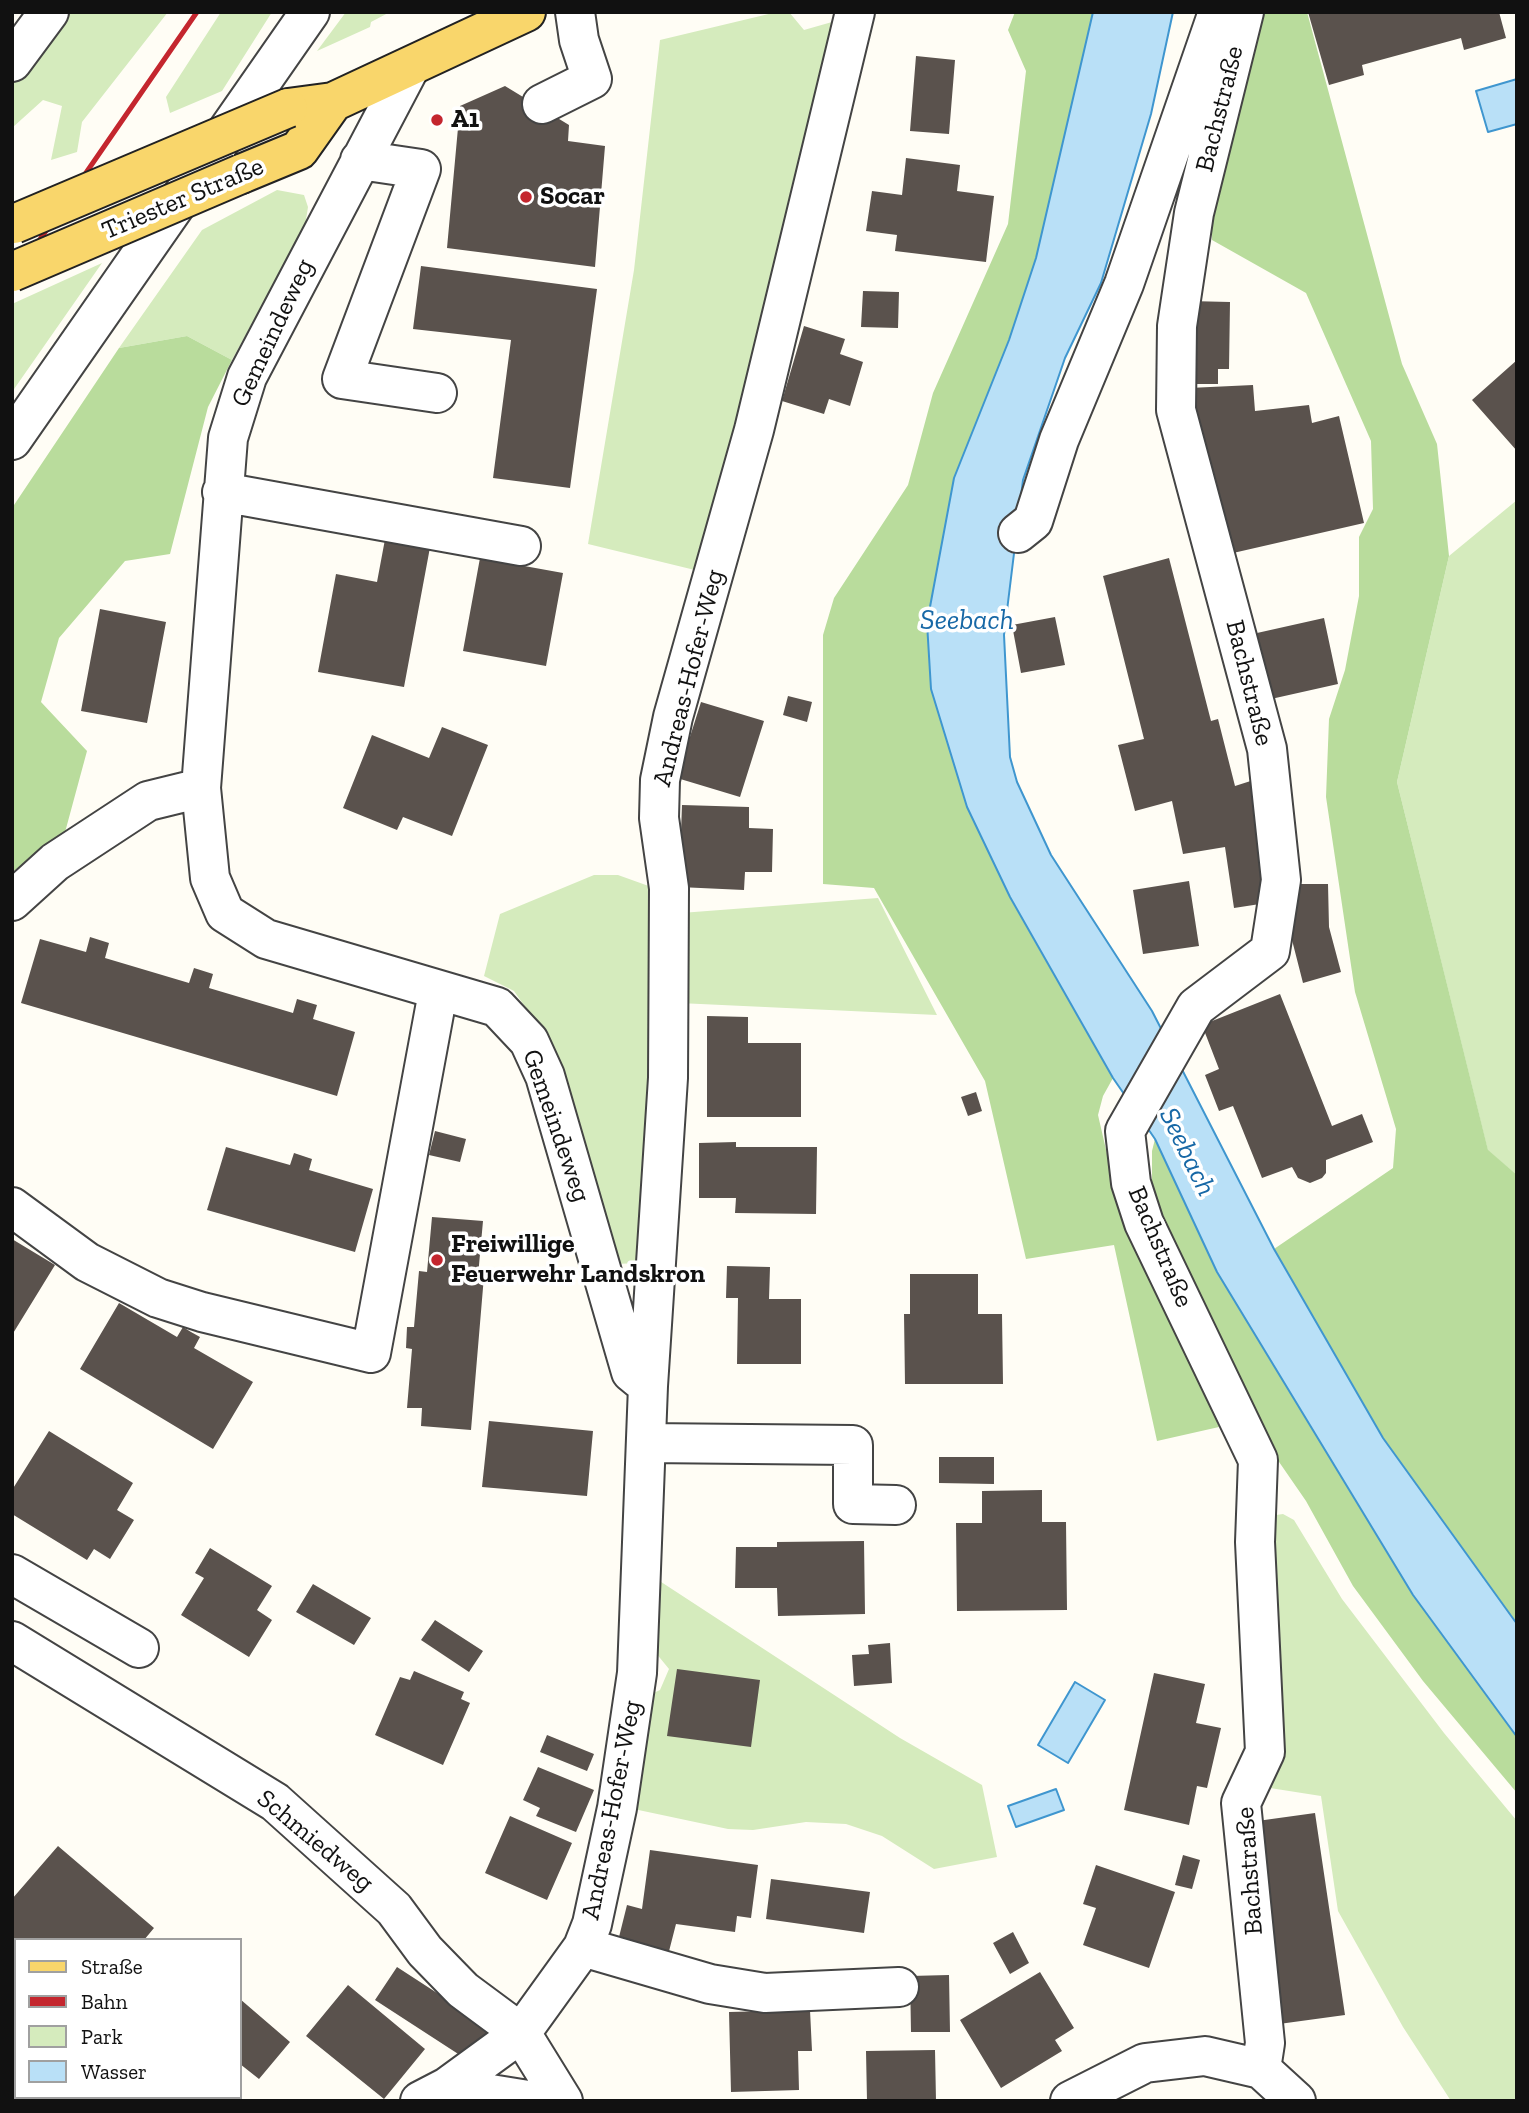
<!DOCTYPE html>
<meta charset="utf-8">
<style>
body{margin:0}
#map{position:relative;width:1529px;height:2113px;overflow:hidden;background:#fffdf5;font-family:"Zilla Slab",serif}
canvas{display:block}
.frame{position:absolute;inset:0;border:14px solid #111;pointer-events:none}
.legend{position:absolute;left:14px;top:1938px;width:228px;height:161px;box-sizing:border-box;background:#fff;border:2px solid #a0a0a0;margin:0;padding:9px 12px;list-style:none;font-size:21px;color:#111}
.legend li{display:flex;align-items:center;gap:14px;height:35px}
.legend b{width:35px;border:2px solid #a0a0a0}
</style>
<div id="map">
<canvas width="1529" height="2113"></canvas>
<div class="frame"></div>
<ul class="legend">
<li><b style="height:9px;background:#f9d66b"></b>Straße</li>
<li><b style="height:9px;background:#c4262e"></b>Bahn</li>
<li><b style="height:19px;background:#d5ebbd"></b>Park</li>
<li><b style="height:19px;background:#b9e0f7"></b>Wasser</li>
</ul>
</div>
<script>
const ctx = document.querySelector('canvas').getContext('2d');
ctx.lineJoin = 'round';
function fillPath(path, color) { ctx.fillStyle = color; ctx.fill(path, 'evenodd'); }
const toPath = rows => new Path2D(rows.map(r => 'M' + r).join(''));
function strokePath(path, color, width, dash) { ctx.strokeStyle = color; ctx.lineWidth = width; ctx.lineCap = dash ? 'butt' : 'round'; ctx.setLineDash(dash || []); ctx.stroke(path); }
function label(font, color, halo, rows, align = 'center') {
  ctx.font = font + ' "Zilla Slab",serif'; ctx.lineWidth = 7; ctx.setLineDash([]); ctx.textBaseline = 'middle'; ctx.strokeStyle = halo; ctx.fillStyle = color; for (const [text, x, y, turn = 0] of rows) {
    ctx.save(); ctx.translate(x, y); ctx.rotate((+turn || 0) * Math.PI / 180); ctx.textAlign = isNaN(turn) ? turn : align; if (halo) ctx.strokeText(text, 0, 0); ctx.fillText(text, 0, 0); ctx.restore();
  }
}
const green = toPath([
 [64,12,168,12,82,122,77,152,51,160,62,106,43,100,12,128,12,82],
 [221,12,272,12,222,91,170,113,166,97],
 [346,12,390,12,371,22,370,27,317,51],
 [777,12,789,12,804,30,832,22,788,246,703,572,588,544,634,270,660,40],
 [277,190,304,195,308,207,305,226,232,360,187,336,119,348,202,230],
 [102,263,12,392,12,304],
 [1517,500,1517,1175,1488,1151,1397,782,1449,556],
 [594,875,618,875,657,889,645,1263,611,1264,559,1091,528,1011,514,991,484,976,500,914],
 [878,898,937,1015,679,1003,681,913],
 [1283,1514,1294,1520,1342,1599,1444,1733,1517,1821,1517,2101,1451,2101,1403,2027,1338,1911,1321,1796,1270,1788,1277,1707,1272,1525,1276,1515],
 [652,1576,900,1738,982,1785,997,1857,934,1869,882,1836,846,1824,806,1822,753,1830,728,1829,629,1808,647,1696,660,1690,669,1669,651,1647]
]);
const forest = toPath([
 [1015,12,1093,12,1036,258,1009,340,954,478,927,623,931,689,1010,898,1113,1078,1103,1096,1098,1115,1107,1154,1219,1427,1157,1441,1114,1245,1026,1259,985,1081,874,888,823,884,823,635,834,598,908,485,933,393,1008,224,1026,71,1008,30],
 [1254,12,1307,12,1402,364,1437,444,1449,556,1397,782,1488,1150,1517,1175,1517,1624,1383,1438,1274,1249,1393,1168,1396,1129,1355,992,1326,797,1329,719,1345,670,1359,596,1359,537,1373,509,1371,441,1306,293,1212,240,1210,183],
 [187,336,232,360,208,407,170,554,125,561,59,638,41,702,87,751,64,836,12,872,12,508,119,348],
 [1155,1139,1217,1272,1413,1595,1517,1737,1517,1793,1423,1681,1353,1586,1306,1501,1257,1430,1174,1249,1152,1186,1152,1151]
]);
const water = toPath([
 [1093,12,1173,12,1151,114,1101,283,1065,358,1023,480,1004,635,1010,757,1017,782,1051,855,1152,1011,1274,1249,1383,1438,1517,1624,1517,1737,1413,1595,1217,1272,1155,1139,1113,1078,1010,897,967,807,931,689,927,623,954,478,1009,340,1036,258,1093,12],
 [1517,79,1517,124,1488,132,1476,91,1517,79],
 [1075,1682,1105,1700,1068,1763,1038,1745,1075,1682],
 [1056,1789,1064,1810,1016,1827,1008,1806,1056,1789]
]);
const building = toPath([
 [1308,12,1499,12,1506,38,1464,50,1461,38,1362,65,1364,75,1329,85],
 [916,56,955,60,949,134,910,131],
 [505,86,569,125,568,141,605,146,595,267,447,248,460,106],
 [906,158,960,165,957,191,994,196,986,262,895,251,897,235,866,231,872,191,902,195],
 [421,266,597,289,570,488,493,478,511,340,413,329],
 [863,291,899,292,898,328,861,327],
 [1189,301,1230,302,1229,369,1218,369,1218,384,1188,384],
 [804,326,845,339,840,354,863,362,850,406,829,399,824,414,782,401],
 [1517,360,1517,451,1472,400],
 [1253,385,1255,411,1309,405,1312,423,1339,416,1364,523,1220,556,1189,388],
 [386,534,431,542,404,687,318,672,336,574,377,582],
 [480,558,563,573,546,666,463,651],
 [1169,558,1211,721,1218,719,1235,786,1260,778,1273,902,1234,908,1225,847,1183,854,1172,801,1135,811,1118,745,1144,739,1103,576],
 [100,609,166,622,147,723,81,711],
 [1055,617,1065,665,1021,673,1012,625],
 [1324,618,1338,684,1271,699,1257,633],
 [788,696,812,702,807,722,783,715],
 [701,702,764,721,740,797,677,778],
 [442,727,488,745,452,836,403,817,397,830,343,808,372,735,429,758],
 [682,805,749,807,749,828,773,829,772,872,745,872,744,890,679,887],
 [1189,881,1199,946,1143,954,1133,890],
 [1285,884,1328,884,1329,927,1341,972,1303,983,1292,940,1284,940],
 [90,937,109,943,105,958,189,983,194,968,213,974,209,988,293,1013,297,999,317,1005,313,1019,355,1032,337,1096,21,1003,40,939,86,952],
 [1280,994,1332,1126,1362,1114,1373,1142,1326,1160,1326,1173,1322,1178,1310,1183,1298,1178,1292,1167,1262,1178,1233,1106,1219,1111,1205,1075,1219,1069,1202,1025],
 [707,1016,748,1017,748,1043,801,1043,801,1117,707,1117],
 [976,1092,982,1111,968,1116,961,1097],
 [435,1131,466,1139,460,1162,429,1155],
 [736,1142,736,1147,817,1147,816,1214,735,1213,736,1198,699,1198,699,1143],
 [226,1147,290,1165,294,1153,312,1159,309,1170,373,1189,355,1252,207,1210],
 [432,1217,483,1221,478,1276,484,1276,471,1430,421,1426,422,1408,407,1408,412,1349,406,1348,407,1327,414,1327,419,1271,427,1272],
 [12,1239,55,1265,12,1335],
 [727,1266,770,1267,769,1299,801,1299,801,1364,737,1364,738,1298,726,1298],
 [910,1274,978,1274,978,1314,1002,1314,1003,1384,905,1384,904,1314,910,1314],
 [119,1303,177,1337,183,1327,191,1332,200,1337,194,1348,253,1382,213,1449,80,1369],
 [489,1421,593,1431,587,1496,482,1487],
 [49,1431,133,1483,117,1510,134,1520,110,1559,94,1549,87,1560,12,1514,12,1490],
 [939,1457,994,1457,994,1484,939,1483],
 [1042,1490,1042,1522,1066,1522,1067,1610,957,1611,956,1523,982,1523,982,1491],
 [864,1541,865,1614,778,1616,777,1588,735,1588,736,1547,777,1547,777,1542],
 [210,1548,272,1586,257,1610,272,1620,249,1657,181,1615,204,1578,195,1573],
 [313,1584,371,1618,354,1645,296,1612],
 [435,1620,483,1651,469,1672,421,1640],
 [890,1643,892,1683,854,1686,852,1655,869,1654,868,1645],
 [677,1669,760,1680,751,1747,667,1736],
 [414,1671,464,1692,461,1699,470,1703,443,1765,375,1735,400,1677,410,1680],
 [1154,1673,1205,1684,1196,1723,1221,1728,1207,1788,1197,1786,1189,1825,1124,1810],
 [547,1735,594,1754,587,1771,540,1752],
 [538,1767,594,1790,576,1832,536,1816,540,1808,523,1800],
 [1315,1813,1345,2015,1279,2024,1250,1822],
 [510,1816,572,1843,547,1900,485,1873],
 [58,1846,154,1928,144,1940,16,1940,16,2044,12,2049,12,1899],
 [650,1850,758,1865,751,1918,737,1916,735,1932,676,1924,667,1959,617,1945,627,1905,642,1909],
 [1183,1855,1200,1860,1192,1889,1175,1885],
 [1096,1865,1175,1892,1149,1968,1083,1945,1096,1908,1083,1904],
 [771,1879,870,1892,864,1933,766,1919],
 [1013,1932,1029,1963,1010,1974,993,1943],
 [397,1967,491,2028,469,2061,375,2000],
 [1040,1972,1074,2028,1055,2040,1062,2051,1001,2088,960,2020],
 [949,1975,950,2032,911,2032,910,1976],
 [348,1985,425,2049,384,2099,306,2036],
 [240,1999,290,2042,259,2079,240,2064],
 [810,2010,812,2051,798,2051,799,2090,731,2092,729,2012],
 [935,2050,936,2101,867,2101,866,2051],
 [44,2097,196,2097,193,2101,48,2101]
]);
const minor = toPath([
 [1244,12,1194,213,1177,326,1176,410,1267,749,1281,880,1270,951,1196,1007,1125,1131,1131,1183,1144,1223,1258,1460,1255,1542,1265,1752,1241,1803,1265,2043,1261,2069],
 [12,62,49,12],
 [409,69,247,377,228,438,201,788,210,878,225,913,266,939,497,1007,529,1041,545,1076,631,1372,648,1386],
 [542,104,592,79,579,40,575,12],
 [360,160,421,169,342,379,437,393],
 [12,440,310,12],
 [222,492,521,546],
 [1018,533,1033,521,1059,440,1124,284,1218,12],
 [12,901,55,862,148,801,201,788],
 [12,1207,87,1262,158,1298,202,1312,371,1353,438,992],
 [646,1443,853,1445,853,1504,896,1505],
 [12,1574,139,1648],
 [12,1641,275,1802,394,1909,425,1951,463,1990,521,2033,563,2101],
 [583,1947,710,1984,765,1993,899,1987],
 [447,2087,534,2101],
 [420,2101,447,2087,521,2033,583,1947,592,1924,617,1808,637,1673,648,1386,668,1078,669,888,659,818,660,780,673,717,754,430,855,12],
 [1070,2101,1145,2063,1205,2056,1261,2069,1296,2101]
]);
const major = toPath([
 [288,108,333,102,526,12],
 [241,174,299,150,333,102]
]);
const rail = toPath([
 [12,280,197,12]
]);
const majorBridge = toPath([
 [14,224,288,108],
 [12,272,241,174]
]);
const markers = [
 [437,120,7,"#c4262e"],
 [526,197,7,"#c4262e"],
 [437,1260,7,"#c4262e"]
];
const streetNames = [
 ["Bachstraße",1220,109,-76],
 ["Triester Straße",183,199,-23],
 ["Gemeindeweg",273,333,-65],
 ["Andreas-Hofer-Weg",689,678,-76],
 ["Bachstraße",1249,683,76],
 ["Gemeindeweg",556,1126,71],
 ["Bachstraße",1160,1247,67],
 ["Andreas-Hofer-Weg",612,1810,-79],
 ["Schmiedweg",315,1841,40],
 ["Bachstraße",1250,1871,-94]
];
const poiNames = [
 ["A1",451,120],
 ["Socar",540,197],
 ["Freiwillige",451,1245],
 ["Feuerwehr Landskron",451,1275]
];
const waterNames = [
 ["Seebach",967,621],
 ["Seebach",1187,1152,64]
];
fillPath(green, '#d5ebbd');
fillPath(forest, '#b9dc9c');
fillPath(water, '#b9e0f7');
strokePath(water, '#3f96cf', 2);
fillPath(building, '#5a524d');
strokePath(minor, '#444', 42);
strokePath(major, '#222', 42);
strokePath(minor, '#fff', 38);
strokePath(major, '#f9d66b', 38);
strokePath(rail, '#c4262e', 5);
strokePath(majorBridge, '#222', 42, []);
strokePath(majorBridge, '#f9d66b', 38);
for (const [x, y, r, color] of markers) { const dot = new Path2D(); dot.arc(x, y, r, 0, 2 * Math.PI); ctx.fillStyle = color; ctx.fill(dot); strokePath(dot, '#fff', 2.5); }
label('26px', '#111', '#fff', streetNames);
label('bold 26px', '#111', '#fff', poiNames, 'left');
label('italic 28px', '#1768a6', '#fff', waterNames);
</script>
